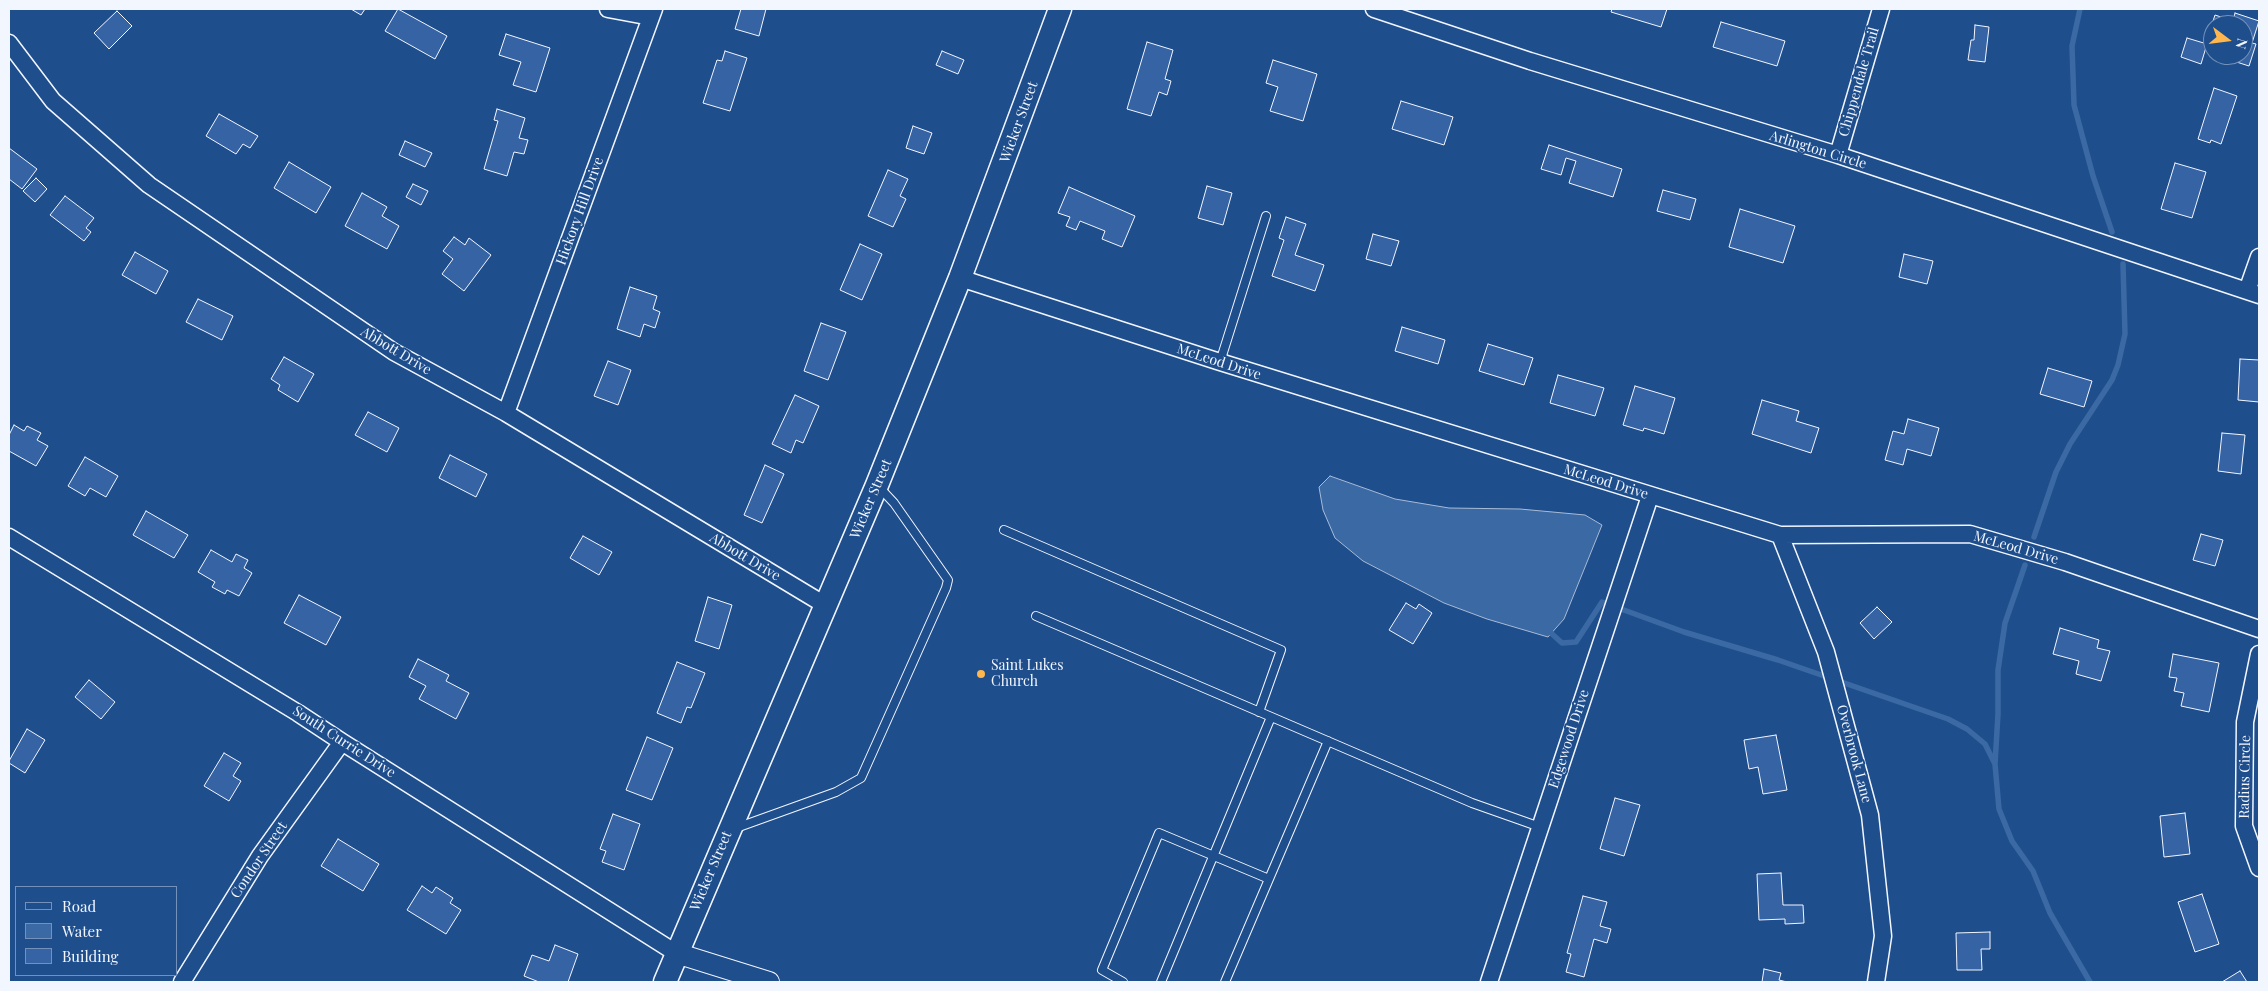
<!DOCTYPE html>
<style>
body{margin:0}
#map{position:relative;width:2268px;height:991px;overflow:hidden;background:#1f4e8c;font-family:"Playfair Display",serif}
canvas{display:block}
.frame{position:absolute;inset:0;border:10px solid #f2f6ff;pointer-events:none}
.legend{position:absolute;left:15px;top:886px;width:162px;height:90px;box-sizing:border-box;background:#1f4e8c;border:1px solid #7391ba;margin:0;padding:6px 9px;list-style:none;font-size:15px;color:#f2f6ff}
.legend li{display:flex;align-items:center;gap:10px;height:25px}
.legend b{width:25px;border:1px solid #7391ba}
.north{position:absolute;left:2203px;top:15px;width:50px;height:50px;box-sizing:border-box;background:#1f4e8c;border:1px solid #7391ba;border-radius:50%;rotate:105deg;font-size:14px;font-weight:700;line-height:20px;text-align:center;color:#f2f6ff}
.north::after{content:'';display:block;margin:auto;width:18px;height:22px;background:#ffb74d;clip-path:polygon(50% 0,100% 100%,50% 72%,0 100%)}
</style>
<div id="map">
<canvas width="2268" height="991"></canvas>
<div class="frame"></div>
<ul class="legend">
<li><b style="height:6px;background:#1f4e8c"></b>Road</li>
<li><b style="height:14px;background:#3b69a3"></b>Water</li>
<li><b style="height:14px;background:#3563a3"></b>Building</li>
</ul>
<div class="north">N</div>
</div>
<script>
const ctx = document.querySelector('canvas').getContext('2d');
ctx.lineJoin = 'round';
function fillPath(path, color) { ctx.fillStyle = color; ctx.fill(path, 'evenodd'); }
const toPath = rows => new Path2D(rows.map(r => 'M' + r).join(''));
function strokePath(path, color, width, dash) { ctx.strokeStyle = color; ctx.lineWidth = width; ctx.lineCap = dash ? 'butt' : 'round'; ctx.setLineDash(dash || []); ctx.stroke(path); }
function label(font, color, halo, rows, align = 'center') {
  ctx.font = font + ' "Playfair Display",serif'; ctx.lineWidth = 4; ctx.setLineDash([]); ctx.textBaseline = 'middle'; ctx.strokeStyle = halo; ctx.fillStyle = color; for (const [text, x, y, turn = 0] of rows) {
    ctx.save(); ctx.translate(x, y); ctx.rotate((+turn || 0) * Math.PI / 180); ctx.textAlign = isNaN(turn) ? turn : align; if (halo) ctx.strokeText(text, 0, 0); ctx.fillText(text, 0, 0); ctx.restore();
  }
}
const water = toPath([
 [1330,476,1395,499,1449,508,1520,509,1585,515,1602,525,1564,619,1548,637,1487,619,1444,603,1363,561,1335,538,1323,510,1319,487,1330,476]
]);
const stream = toPath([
 [2080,9,2072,46,2074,105,2093,176,2112,232],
 [2034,537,2056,472,2070,444,2112,380,2118,365,2125,334,2123,264],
 [2025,565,2005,623,1998,670,1998,714,1995,764,1999,809,2012,841,2033,871,2050,913,2090,982],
 [1551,633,1562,643,1576,642,1602,602,1684,632,1778,660,1948,719,1967,729,1985,744,1995,764]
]);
const building = toPath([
 [351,9,365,9,361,15,351,9],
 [398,9,447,36,435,59,385,31,398,9],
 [741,9,766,9,759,36,735,29,741,9],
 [1612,9,1667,9,1661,27,1611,12,1612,9],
 [117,11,132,26,109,49,94,33,117,11],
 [2235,13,2259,21,2252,43,2256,44,2249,66,2221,57,2243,55,2243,25,2213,25,2213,37,2208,36,2215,15,2233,21,2235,13],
 [1721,22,1785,41,1777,66,1713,47,1721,22],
 [1975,25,1989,27,1985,62,1968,60,1971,40,1974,40,1975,25],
 [506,34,550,48,536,92,513,85,521,62,499,55,506,34],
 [2187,38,2207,44,2201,64,2181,57,2187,38],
 [1147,42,1173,50,1165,79,1171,81,1167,95,1159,92,1151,116,1127,109,1147,42],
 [725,51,747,58,730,111,703,103,717,60,722,61,725,51],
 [942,51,964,60,958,74,936,65,942,51],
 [1273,60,1317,74,1303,121,1270,111,1278,87,1266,83,1273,60],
 [2214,88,2237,96,2221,144,2211,140,2210,143,2198,139,2214,88],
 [1401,101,1453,117,1444,145,1392,129,1401,101],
 [497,109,525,118,519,138,528,140,524,154,514,152,507,176,484,169,498,121,494,120,497,109],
 [219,114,258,136,250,148,243,144,236,154,206,136,219,114],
 [913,126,932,133,924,154,906,148,913,126],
 [405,141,432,153,425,167,399,155,405,141],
 [1549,145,1622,169,1613,197,1569,183,1576,161,1566,158,1561,175,1541,169,1549,145],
 [9,148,37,169,22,189,9,179,9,148],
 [289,162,331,187,316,213,274,188,289,162],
 [2175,163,2206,172,2192,218,2161,209,2175,163],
 [888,170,908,179,900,196,906,199,893,227,868,216,888,170],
 [36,178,47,189,35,202,23,191,36,178],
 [413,184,428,191,421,205,406,197,413,184],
 [1207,186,1232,193,1223,225,1198,218,1207,186],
 [1069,187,1135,216,1122,247,1102,239,1105,231,1080,221,1076,230,1066,226,1070,217,1058,213,1069,187],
 [1663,190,1696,199,1690,220,1657,211,1663,190],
 [362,193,387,207,382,216,399,226,387,249,345,226,362,193],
 [65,196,94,218,86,228,91,232,84,241,50,215,65,196],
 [1740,209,1795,226,1783,263,1729,247,1740,209],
 [1286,217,1306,224,1295,255,1324,265,1315,291,1272,276,1284,240,1279,238,1286,217],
 [1373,234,1399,241,1391,266,1366,259,1373,234],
 [454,237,465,245,469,238,491,255,464,291,442,274,453,259,443,251,454,237],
 [860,244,882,254,862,300,840,290,860,244],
 [135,252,168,271,156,294,122,275,135,252],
 [1904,254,1933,261,1927,284,1899,277,1904,254],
 [630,287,657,296,653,309,660,312,655,328,644,324,640,337,617,329,630,287],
 [198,299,233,316,222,340,186,322,198,299],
 [821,323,846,332,828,380,804,371,821,323],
 [1402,327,1445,340,1438,364,1395,351,1402,327],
 [1488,344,1533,358,1524,385,1479,371,1488,344],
 [284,357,314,374,298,402,278,390,280,385,271,379,284,357],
 [2240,359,2259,360,2259,402,2238,400,2240,359],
 [608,361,631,370,618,405,594,396,608,361],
 [2048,368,2092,381,2084,407,2040,394,2048,368],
 [1558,375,1604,388,1595,416,1550,403,1558,375],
 [1635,386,1675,398,1664,434,1644,428,1643,431,1623,425,1635,386],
 [795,395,819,406,803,443,796,440,791,453,772,444,795,395],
 [1762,400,1799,411,1796,421,1819,428,1811,453,1752,434,1762,400],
 [368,412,399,428,387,452,355,435,368,412],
 [1908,419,1939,428,1931,456,1907,449,1903,465,1885,460,1893,431,1904,434,1908,419],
 [14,425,24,431,27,426,41,433,37,440,48,446,36,466,9,451,9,435,14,425],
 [2222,433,2245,435,2241,474,2218,471,2222,433],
 [450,455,487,474,476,497,439,478,450,455],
 [85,457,118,476,106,497,90,488,85,496,68,486,85,457],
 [765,465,784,474,762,523,744,515,765,465],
 [146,511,188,535,174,558,133,535,146,511],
 [2201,534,2223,540,2215,566,2193,560,2201,534],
 [583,536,612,552,599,575,570,558,583,536],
 [211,550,232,562,236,554,248,560,244,568,252,573,239,596,227,590,225,594,212,587,215,582,198,572,211,550],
 [299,595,341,617,326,645,284,623,299,595],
 [708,597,732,605,719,649,695,641,708,597],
 [1406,603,1416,609,1419,604,1432,613,1413,644,1389,630,1406,603],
 [1877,607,1892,622,1874,639,1860,623,1877,607],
 [2060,628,2099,640,2097,648,2110,651,2101,681,2076,674,2079,661,2053,654,2060,628],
 [2173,654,2219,663,2209,712,2181,706,2184,693,2174,691,2177,678,2169,677,2173,654],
 [418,659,449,675,446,681,469,693,456,719,419,699,426,686,409,677,418,659],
 [677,662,705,673,691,708,687,707,681,723,657,713,677,662],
 [89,680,115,702,101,719,75,697,89,680],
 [27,729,45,740,25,773,9,763,9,761,27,729],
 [1776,735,1787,790,1763,794,1758,767,1749,769,1744,740,1776,735],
 [647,737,673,748,652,800,626,790,647,737],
 [224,753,241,763,233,776,241,781,229,801,204,786,224,753],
 [1615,798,1640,805,1624,856,1600,849,1615,798],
 [2185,813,2190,854,2164,857,2160,816,2185,813],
 [613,814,640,824,624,870,602,862,606,851,600,849,613,814],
 [338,839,379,864,363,891,321,866,338,839],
 [1781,873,1783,905,1803,905,1804,923,1785,924,1785,919,1759,920,1757,874,1781,873],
 [422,886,432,893,436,887,453,898,450,903,461,910,446,934,407,910,422,886],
 [2202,894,2219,944,2195,952,2178,902,2202,894],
 [1583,896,1607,902,1600,926,1611,929,1607,943,1594,939,1584,977,1566,972,1571,954,1567,953,1583,896],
 [1990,932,1990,949,1981,949,1982,970,1957,970,1956,933,1990,932],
 [555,945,578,954,568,982,539,982,524,976,532,955,549,961,555,945],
 [1764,969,1781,973,1779,980,1787,982,1762,982,1764,969],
 [2240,971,2247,982,2222,982,2240,971]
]);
const service = toPath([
 [1220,362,1266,216],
 [1004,530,1281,650,1259,712],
 [1036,616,1472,803,1540,827],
 [736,828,836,792,861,778,946,588,948,580,894,503,879,487],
 [1123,982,1102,970,1159,833,1269,879],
 [1161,982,1271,717],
 [1225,982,1328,741]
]);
const minor = toPath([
 [608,9,651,17],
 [1374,9,1530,61,1838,155,2259,295],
 [9,43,53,101,149,185,394,352,506,413,825,605],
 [1838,155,1881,9],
 [960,278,1220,362,1780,535,1970,534,2065,562,2259,629],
 [2247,291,2259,257],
 [506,413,654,9],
 [1780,535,1826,652,1870,815,1883,936,1876,982],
 [9,537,298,713,342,742,676,953],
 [2259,654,2245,722,2244,826,2259,868],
 [182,982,260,856,342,742],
 [1489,982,1650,496]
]);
const tertiary = toPath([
 [676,953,769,982]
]);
const secondary = toPath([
 [665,982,877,485,960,278,1060,9]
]);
const markers = [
 [981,674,5,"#ffb74d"]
];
const streetNames = [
 ["Chippendale Trail",1859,82,-74],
 ["Wicker Street",1019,122,-70],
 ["Arlington Circle",1818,150,17],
 ["Hickory Hill Drive",580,211,-70],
 ["Abbott Drive",396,351,31],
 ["McLeod Drive",1219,362,18],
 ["McLeod Drive",1606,482,17],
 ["Wicker Street",871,499,-67],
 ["McLeod Drive",2016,548,16],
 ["Abbott Drive",745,557,31],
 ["Edgewood Drive",1569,739,-72],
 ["South Currie Drive",344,742,33],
 ["Overbrook Lane",1854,754,75],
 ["Radius Circle",2245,777,-89],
 ["Condor Street",259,860,-56],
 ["Wicker Street",711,871,-67]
];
const poiNames = [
 ["Saint Lukes",991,666],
 ["Church",991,682]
];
fillPath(water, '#3b69a3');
strokePath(water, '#a8bbd7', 1);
strokePath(stream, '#3b69a3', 5.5);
fillPath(building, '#3563a3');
strokePath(building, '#f2f6ff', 1);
strokePath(service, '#f2f6ff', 10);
strokePath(minor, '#f2f6ff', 19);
strokePath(tertiary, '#f2f6ff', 22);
strokePath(secondary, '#f2f6ff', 25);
strokePath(service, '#1f4e8c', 8);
strokePath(minor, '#1f4e8c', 16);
strokePath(tertiary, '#1f4e8c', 20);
strokePath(secondary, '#1f4e8c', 22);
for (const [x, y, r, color] of markers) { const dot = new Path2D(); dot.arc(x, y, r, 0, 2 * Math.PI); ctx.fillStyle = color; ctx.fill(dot); strokePath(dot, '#1f4e8c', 2); }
label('14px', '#f2f6ff', '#1f4e8c', streetNames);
label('14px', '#f2f6ff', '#1f4e8c', poiNames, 'left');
</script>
